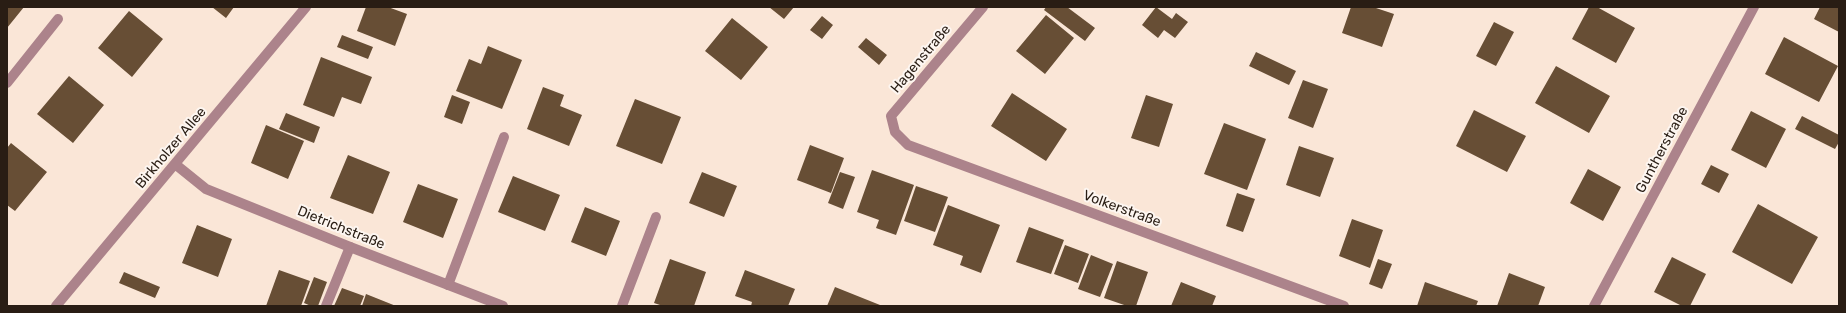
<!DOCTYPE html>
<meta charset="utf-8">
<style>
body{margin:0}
#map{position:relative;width:1846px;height:313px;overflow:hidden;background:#fae6d7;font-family:Rubik,sans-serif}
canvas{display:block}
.frame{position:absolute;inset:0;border:8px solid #291d14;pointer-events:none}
</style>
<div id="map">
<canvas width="1846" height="313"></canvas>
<div class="frame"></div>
</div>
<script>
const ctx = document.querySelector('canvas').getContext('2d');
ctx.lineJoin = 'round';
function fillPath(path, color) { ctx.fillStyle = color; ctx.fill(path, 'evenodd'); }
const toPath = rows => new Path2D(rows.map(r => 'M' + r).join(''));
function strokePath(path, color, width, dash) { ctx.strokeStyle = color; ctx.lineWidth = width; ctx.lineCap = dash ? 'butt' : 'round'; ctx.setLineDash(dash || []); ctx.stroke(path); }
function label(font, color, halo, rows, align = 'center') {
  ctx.font = font + ' Rubik,sans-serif'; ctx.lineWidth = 4; ctx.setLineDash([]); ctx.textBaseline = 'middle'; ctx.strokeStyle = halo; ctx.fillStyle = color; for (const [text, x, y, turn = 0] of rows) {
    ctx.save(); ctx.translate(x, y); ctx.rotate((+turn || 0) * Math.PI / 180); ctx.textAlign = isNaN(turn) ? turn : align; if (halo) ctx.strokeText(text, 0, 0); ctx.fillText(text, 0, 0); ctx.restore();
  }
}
const building = toPath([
 [7,7,24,7,7,28],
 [212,7,234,7,226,18],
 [366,7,388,7,407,14,395,46,357,31],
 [769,7,794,7,784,19],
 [1046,7,1067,7,1095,28,1085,41,1044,10],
 [1156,7,1172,19,1176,13,1188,22,1175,38,1164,30,1158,38,1142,25],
 [1351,7,1373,7,1394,14,1382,47,1342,33],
 [1589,7,1597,7,1635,28,1616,63,1572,39],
 [1820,7,1839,7,1839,32,1814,19],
 [129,11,163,39,132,77,98,48],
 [1046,15,1074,38,1045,74,1016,51],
 [822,16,833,25,822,39,810,30],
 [732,18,768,47,741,80,705,51],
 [1494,22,1514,32,1496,66,1476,56],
 [342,35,373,47,368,59,337,47],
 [1784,37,1838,66,1819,102,1765,74],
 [866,38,887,55,879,65,858,47],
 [488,46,522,60,502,109,456,91,469,59,481,64],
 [1256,52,1296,71,1289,85,1249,66],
 [321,57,372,77,361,104,342,97,334,117,303,105],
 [1556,66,1610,96,1589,133,1535,103],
 [69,76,104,105,73,143,37,114],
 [1303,80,1328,89,1313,128,1288,118],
 [543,87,564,95,560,106,582,115,569,146,527,129],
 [1012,93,1067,129,1046,161,991,126],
 [452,95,470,102,462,124,444,117],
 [1146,95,1173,104,1159,147,1131,138],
 [635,99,681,117,662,164,616,146],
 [1474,110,1526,136,1507,172,1456,146],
 [1751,111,1786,129,1766,168,1731,150],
 [286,113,320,127,314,143,279,129],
 [1802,116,1839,135,1839,142,1835,149,1795,129],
 [1224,123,1266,139,1247,190,1204,174],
 [266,125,304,141,288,179,251,163],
 [11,143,47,172,15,211,7,205,7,148],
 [810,145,844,158,831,193,797,180],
 [1299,146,1334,158,1320,197,1286,185],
 [348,155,390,172,373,214,330,198],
 [1711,165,1729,174,1719,193,1701,184],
 [1588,169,1621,187,1603,221,1570,203],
 [872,170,914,185,896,235,876,228,879,220,857,212],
 [702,172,737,186,724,217,689,203],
 [840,172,855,177,843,209,828,203],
 [513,176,560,195,545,231,498,212],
 [418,184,458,199,443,238,403,222],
 [916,186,948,197,935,232,904,221],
 [1237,193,1255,199,1243,232,1226,226],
 [1758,204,1818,237,1792,284,1732,252],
 [948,205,1000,225,981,273,960,265,963,256,933,245],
 [585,207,620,221,606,256,571,242],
 [1352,219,1383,230,1370,268,1339,256],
 [197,225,232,239,218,277,182,263],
 [1029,227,1064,240,1051,274,1016,262],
 [1065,245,1089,254,1078,283,1054,274],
 [1091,255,1113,264,1100,297,1078,289],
 [1672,257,1706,274,1690,306,1682,306,1654,292],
 [670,259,706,272,694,306,663,306,654,303],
 [1378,259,1392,264,1382,289,1369,284],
 [1117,261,1148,272,1136,306,1127,306,1104,298],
 [279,270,310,281,301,306,266,306],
 [745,270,795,289,788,306,751,306,752,302,735,296],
 [124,272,160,287,155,298,119,283],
 [1509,273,1545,287,1538,306,1497,306],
 [314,277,327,282,318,306,311,306,304,303],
 [1181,282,1216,296,1212,306,1171,306],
 [1425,282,1478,301,1476,306,1417,306],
 [835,287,880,305,879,306,827,306],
 [342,288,364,296,360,306,334,306],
 [366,294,396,306,362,306]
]);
const lane = toPath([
 [448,285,504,137],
 [326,306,350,247],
 [622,306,656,217]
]);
const street = toPath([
 [983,7,891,116,895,132,908,145,1344,306],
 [7,83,58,19],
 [175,164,206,189,350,247,503,306],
 [56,306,306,7],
 [1594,306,1754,7]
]);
const streetNames = [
 ["Hagenstraße",921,59,-50],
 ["Birkholzer Allee",171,148,-50],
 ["Guntherstraße",1662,150,-62],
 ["Volkerstraße",1122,209,20],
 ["Dietrichstraße",341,228,22]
];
fillPath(building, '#674e35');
strokePath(lane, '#ac838b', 10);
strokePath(street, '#ac838b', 10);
label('14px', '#291d14', '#fdf6f1', streetNames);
</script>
